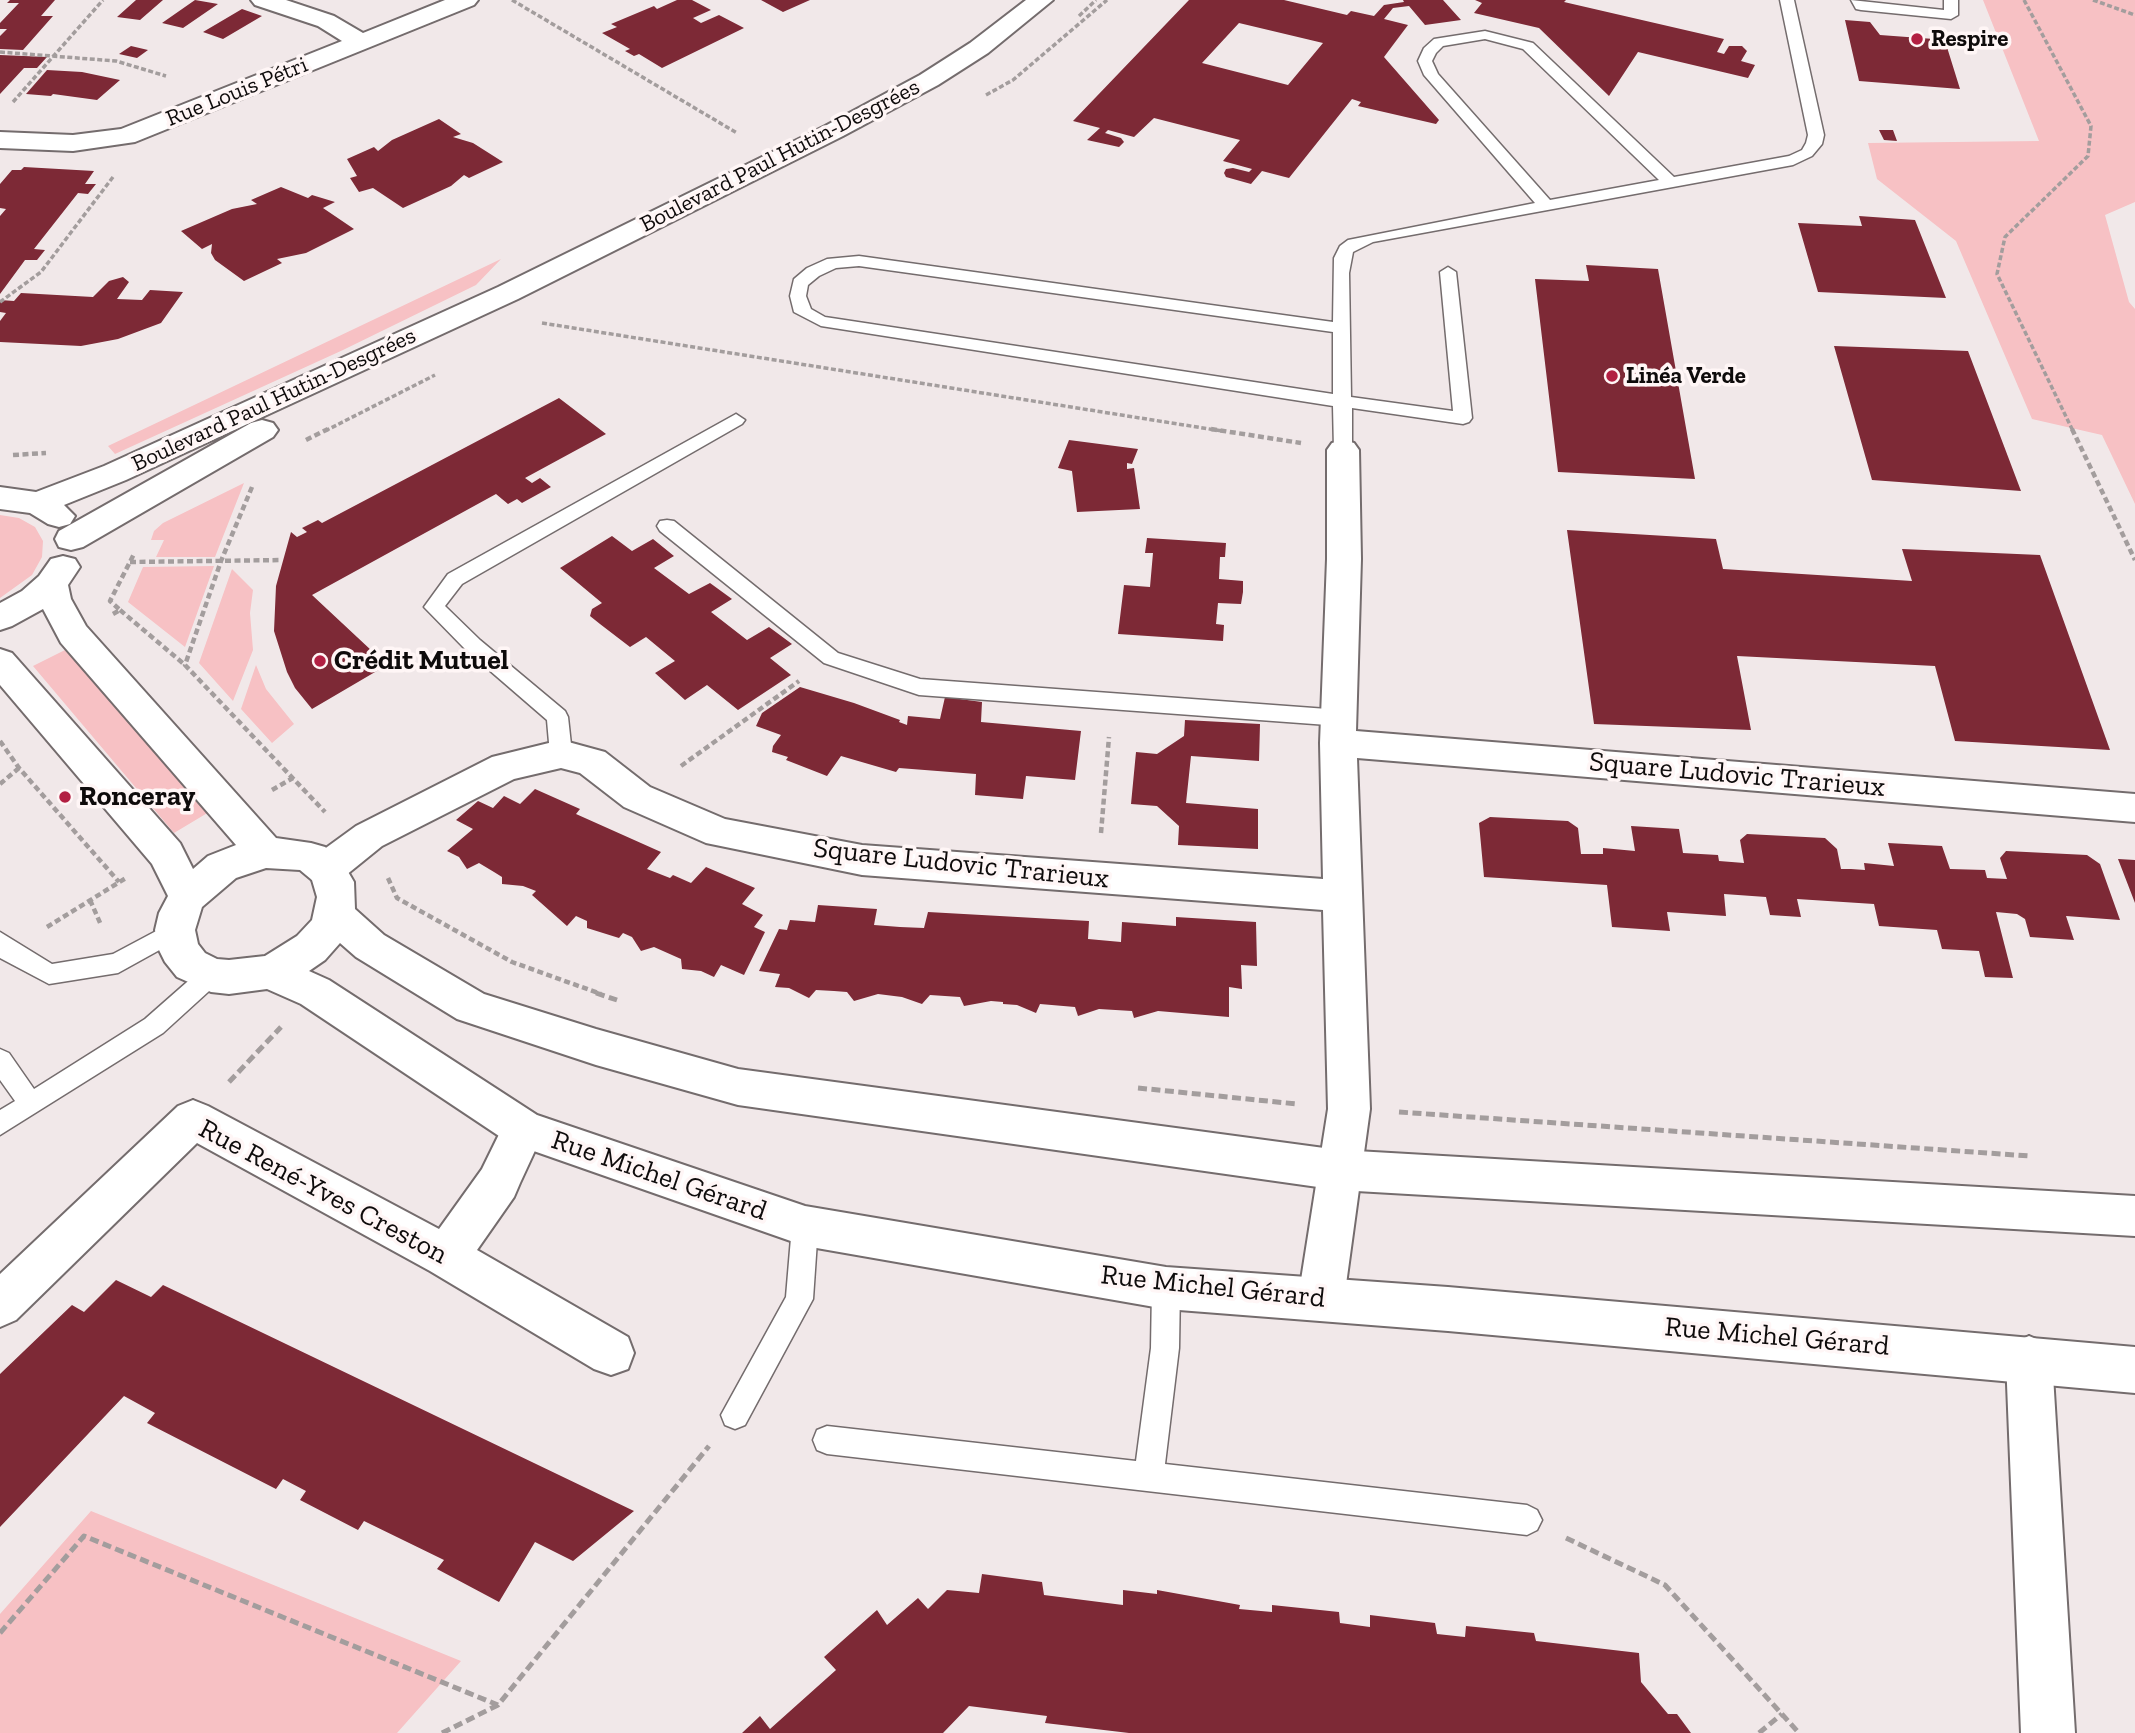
<!DOCTYPE html>
<meta charset="utf-8">
<style>
body{margin:0}
canvas{display:block;background:#f1e8e9}
</style>
<canvas width="2135" height="1733"></canvas>
<script>
const ctx = document.querySelector('canvas').getContext('2d');
ctx.lineJoin = 'round';
function fillPath(path, color) { ctx.fillStyle = color; ctx.fill(path, 'evenodd'); }
const toPath = rows => new Path2D(rows.map(r => 'M' + r).join(''));
function strokePath(path, color, width, dash) { ctx.strokeStyle = color; ctx.lineWidth = width; ctx.lineCap = dash ? 'butt' : 'round'; ctx.setLineDash(dash || []); ctx.stroke(path); }
function label(font, color, halo, rows, align = 'center') {
  ctx.font = font + ' "Zilla Slab",serif'; ctx.lineWidth = 7; ctx.setLineDash([]); ctx.textBaseline = 'middle'; ctx.strokeStyle = halo; ctx.fillStyle = color; for (const [text, x, y, turn = 0] of rows) {
    ctx.save(); ctx.translate(x, y); ctx.rotate((+turn || 0) * Math.PI / 180); ctx.textAlign = isNaN(turn) ? turn : align; if (halo) ctx.strokeText(text, 0, 0); ctx.fillText(text, 0, 0); ctx.restore();
  }
}
const green = toPath([
 [1983,0,2135,0,2135,202,2105,215,2129,302,2135,309,2135,504,2102,435,2032,419,1956,241,1877,179,1868,143,2039,141],
 [501,259,476,285,343,350,115,454,108,446],
 [244,483,215,557,156,557,164,540,151,540,154,531,163,523],
 [0,515,19,518,35,527,43,541,42,557,32,575,0,598],
 [214,566,185,647,128,602,143,567],
 [232,569,253,590,250,613,253,650,233,701,199,663],
 [69,648,209,812,174,833,33,666],
 [256,665,266,689,294,724,272,743,241,709],
 [91,1511,461,1661,397,1733,0,1733,0,1614]
]);
const building = toPath([
 [10,0,55,0,41,16,53,16,23,50,0,49,0,36,7,29,0,29,0,23,19,3,7,3],
 [136,0,163,0,140,20,117,17],
 [195,0,218,4,183,28,162,23],
 [677,0,692,0,711,10,693,18,701,23,719,15,744,28,662,68,639,54,634,56,625,51,630,49,602,33,617,27,611,24,654,6,657,9],
 [761,0,810,0,783,12],
 [1189,0,1284,0,1347,15,1351,11,1374,16,1384,5,1404,2,1403,0,1443,0,1461,20,1425,25,1409,6,1393,8,1384,19,1408,25,1384,57,1439,120,1436,124,1358,106,1361,102,1352,99,1289,178,1262,171,1251,184,1226,177,1224,173,1226,169,1233,168,1249,172,1252,169,1223,161,1240,140,1154,118,1134,137,1108,130,1105,133,1121,138,1124,142,1119,147,1087,140,1100,128,1073,121],
 [1239,23,1323,43,1288,85,1202,63],
 [1475,0,1566,0,1564,2,1724,39,1717,52,1724,54,1729,46,1742,46,1747,51,1741,61,1755,65,1748,78,1638,52,1609,96,1539,28,1474,13,1482,3],
 [242,9,262,16,223,39,203,32],
 [1845,20,1870,22,1880,35,1934,39,1946,44,1960,89,1859,81],
 [131,46,148,50,137,58,119,54],
 [0,55,47,57,37,68,24,68,0,94],
 [47,70,82,72,120,80,97,100,53,94,51,96,26,94],
 [439,119,461,134,453,137,473,143,503,162,469,178,464,175,451,186,403,208,373,188,359,192,350,178,357,176,347,159,374,147,378,151,392,140],
 [1879,130,1893,130,1897,141,1884,140],
 [24,167,94,171,85,184,96,184,88,194,78,193,34,249,45,250,37,260,25,260,0,294,0,216,6,209,0,208,0,184,12,170,21,170],
 [281,187,308,198,312,195,335,202,323,208,354,229,306,253,277,259,282,263,244,281,215,260,211,253,212,244,202,249,181,231,232,209,257,204,251,200],
 [1859,216,1915,220,1946,298,1818,292,1798,223,1862,226],
 [1586,265,1658,269,1695,479,1558,472,1535,279,1589,281],
 [123,277,129,282,117,299,142,300,150,290,183,292,161,323,118,339,81,346,0,342,0,321,6,313,0,312,0,300,14,301,21,293,93,297,109,281],
 [1834,346,1968,351,2021,491,1872,480],
 [559,398,606,434,525,478,532,483,540,478,551,487,522,503,517,499,508,504,496,494,312,595,387,665,312,709,295,688,287,672,274,631,276,586,291,532,297,537,307,532,302,528,318,520,322,523],
 [1069,440,1138,449,1132,464,1127,463,1127,469,1134,468,1140,509,1077,512,1072,471,1058,468],
 [1567,530,1716,539,1723,569,1912,581,1902,549,2040,555,2110,750,1955,741,1935,666,1737,656,1751,730,1594,724],
 [612,536,632,551,653,539,674,556,654,568,689,594,710,583,732,599,711,612,747,640,769,627,792,644,770,658,791,675,738,710,707,685,685,700,655,673,675,661,646,637,630,647,600,624,590,616,592,609,602,603,560,568],
 [1147,538,1226,543,1225,557,1220,557,1219,579,1243,581,1243,592,1241,604,1218,603,1216,624,1224,625,1223,641,1118,634,1124,585,1150,587,1153,553,1145,553],
 [800,687,854,703,900,720,899,722,907,725,908,716,940,719,945,697,982,702,981,722,1081,731,1075,780,1026,776,1023,799,975,795,976,774,899,768,896,772,841,756,827,776,786,760,788,757,772,752,773,746,781,735,756,726,762,713],
 [1185,720,1260,724,1259,761,1191,756,1186,803,1258,809,1258,849,1178,845,1179,826,1157,806,1131,804,1136,752,1157,754,1184,736],
 [535,789,580,809,576,814,661,852,647,869,670,878,673,875,691,883,706,867,755,888,742,904,763,915,754,927,765,932,744,975,721,965,714,977,701,971,682,969,681,959,654,947,641,951,632,937,623,933,619,938,587,928,587,921,576,916,567,926,532,895,536,891,523,886,502,884,502,877,494,872,479,863,467,869,459,857,447,851,473,829,456,820,478,801,493,808,504,796,520,804],
 [1490,817,1568,821,1578,828,1581,854,1603,854,1603,848,1635,851,1631,826,1679,829,1683,853,1718,855,1719,861,1744,863,1740,840,1747,834,1825,838,1837,849,1841,869,1851,869,1865,870,1864,863,1894,866,1888,843,1942,846,1950,869,1985,870,1987,878,2007,879,2000,858,2006,851,2087,855,2100,864,2120,920,2066,916,2074,940,2030,937,2025,919,2017,914,1996,912,2013,978,1985,977,1979,951,1942,949,1937,930,1879,926,1874,904,1797,899,1801,917,1770,915,1766,897,1724,894,1726,916,1667,912,1670,931,1612,927,1607,885,1484,877,1479,823],
 [2118,859,2135,860,2135,903],
 [818,905,877,909,874,925,900,927,924,928,928,912,1089,921,1088,939,1121,942,1122,922,1176,926,1176,917,1256,922,1257,966,1241,965,1242,989,1229,987,1229,1017,1158,1011,1134,1018,1132,1011,1099,1009,1078,1016,1075,1007,1040,1004,1036,1013,1017,1005,1003,1004,1003,1002,991,1001,964,1006,960,997,930,995,922,1004,902,997,878,994,854,1001,847,992,834,991,816,990,809,998,789,988,775,987,780,974,759,971,779,929,787,930,790,920,815,922],
 [116,1280,151,1297,163,1285,634,1511,573,1561,535,1542,499,1602,437,1569,444,1560,364,1521,358,1530,300,1500,306,1491,283,1479,276,1489,147,1423,155,1413,124,1396,0,1527,0,1374,72,1305,84,1312],
 [982,1574,1042,1582,1044,1595,1123,1605,1123,1590,1157,1594,1157,1590,1240,1605,1239,1609,1272,1612,1272,1605,1339,1612,1340,1623,1370,1627,1370,1615,1435,1623,1437,1634,1465,1637,1466,1626,1534,1633,1536,1641,1639,1653,1641,1682,1668,1714,1677,1714,1691,1733,1129,1733,1045,1723,1047,1716,969,1706,943,1733,742,1733,760,1716,770,1729,836,1670,824,1657,877,1610,887,1625,918,1598,928,1609,947,1590,979,1593]
]);
const pathFar2 = toPath([
 [512,0,737,133],
 [2024,0,2091,126,2088,156,2005,237,1997,274,2073,431],
 [2093,0,2135,15],
 [1079,16,1096,0],
 [0,52,116,61,166,76],
 [986,95,1013,80,1107,0],
 [13,102,103,0],
 [0,302,41,272,113,177],
 [542,323,1222,431],
 [325,431,435,375]
]);
const pathFar1 = toPath([
 [1211,429,1301,443],
 [2072,429,2135,560],
 [306,440,328,429],
 [13,455,46,453],
 [252,487,221,561,185,665,325,812],
 [130,562,282,560],
 [120,610,185,665],
 [113,614,120,610,110,601,134,554],
 [0,741,19,768,119,882],
 [681,766,799,681],
 [0,784,19,768],
 [272,790,293,778],
 [1101,833,1109,737],
 [388,878,397,898,512,962,601,994],
 [90,900,101,925],
 [47,927,126,878]
]);
const path = toPath([
 [596,993,617,1000],
 [229,1082,281,1027],
 [1138,1088,1297,1104],
 [1399,1112,2030,1156],
 [1566,1538,1665,1585,1799,1733],
 [0,1633,84,1536,498,1705,709,1446],
 [442,1733,498,1705],
 [1759,1733,1782,1714]
]);
const lane = toPath([
 [1780,0,1794,0,1824,135,1822,144,1812,156,1793,165,1373,242,1353,252,1349,273,1351,397,1453,411,1440,272,1448,267,1456,272,1472,418,1469,422,1463,424,1352,408,1352,450,1343,456,1334,450,1333,406,821,326,794,312,790,296,794,279,807,268,827,259,859,256,1333,322,1334,258,1340,246,1348,240,1535,203,1424,75,1418,61,1424,48,1434,39,1485,31,1533,43,1674,177,1789,156,1802,150,1806,143,1808,135,1780,0],
 [1485,39,1523,49,1659,180,1550,200,1438,74,1432,61,1436,53,1443,46,1485,39],
 [859,266,1333,332,1333,394,825,317,811,309,806,296,808,285,819,276,836,268,859,266],
 [1851,0,1944,10,1944,0,1958,0,1958,15,1951,19,1861,10,1856,9,1851,0],
 [736,414,745,420,742,424,462,584,445,606,480,640,565,711,568,717,572,754,569,760,561,762,553,760,550,754,547,720,466,650,424,607,448,574,736,414],
 [667,520,674,521,838,653,920,679,1341,710,1349,712,1352,718,1349,724,1341,726,919,695,824,663,660,531,657,526,660,521,667,520],
 [175,921,183,923,187,930,183,937,118,973,49,984,0,958,0,932,52,964,113,954,175,921],
 [211,965,219,968,223,975,219,982,163,1033,0,1135,0,1110,15,1101,0,1080,0,1049,9,1053,34,1089,145,1019,203,968,211,965],
 [805,1214,814,1217,818,1226,813,1299,745,1425,735,1429,725,1425,721,1415,786,1297,792,1226,796,1217,805,1214],
 [1166,1275,1176,1279,1180,1288,1179,1348,1165,1464,1527,1505,1537,1510,1542,1520,1537,1530,1527,1535,827,1454,817,1450,813,1440,817,1430,827,1426,1136,1461,1151,1348,1152,1288,1156,1279,1166,1275]
]);
const street = toPath([
 [251,0,286,0,334,16,363,33,445,0,478,0,474,5,135,142,73,151,0,148,0,132,73,135,121,129,342,41,318,26,255,5,251,0],
 [1343,440,1354,443,1359,450,1361,559,1356,731,2135,794,2135,822,1357,758,1370,1109,1344,1299,1337,1314,1321,1321,1305,1314,1298,1299,1328,1109,1323,910,862,875,706,843,624,807,580,773,561,768,514,779,382,846,340,880,326,884,312,880,307,869,312,858,356,826,492,757,561,740,605,752,650,787,725,819,862,845,1323,879,1320,743,1327,559,1327,450,1332,443,1343,440],
 [193,1100,208,1106,439,1229,482,1169,508,1116,523,1110,538,1116,545,1129,520,1183,514,1197,477,1250,628,1337,634,1353,628,1369,611,1375,594,1369,430,1271,197,1143,16,1320,0,1327,0,1274,178,1106,193,1100],
 [2029,1336,2046,1343,2052,1359,2075,1733,2021,1733,2006,1359,2012,1343,2029,1336]
]);
const secondary = toPath([
 [1026,0,1053,0,988,53,938,85,843,136,518,299,126,480,64,505,75,516,70,524,59,527,48,524,30,513,0,509,0,487,36,492,104,466,498,287,825,126,920,75,970,43,1026,0],
 [262,420,273,423,278,430,273,437,83,547,71,550,59,547,55,539,59,531,251,423,262,420],
 [63,556,75,559,80,567,68,585,71,599,86,626,276,838,311,843,325,847,340,858,354,882,355,909,384,935,484,994,596,1029,738,1069,1339,1150,2135,1196,2135,1236,1339,1190,738,1105,596,1065,457,1019,356,957,340,943,325,960,309,971,329,980,537,1115,805,1206,1166,1267,1448,1287,2135,1347,2135,1393,1448,1331,1166,1309,805,1246,508,1142,301,1004,267,989,229,994,211,992,177,977,165,962,159,950,155,930,159,913,168,896,152,864,0,685,0,649,12,653,180,843,193,869,208,856,236,845,61,643,43,609,12,626,0,630,0,603,22,591,39,576,51,559,63,556],
 [266,868,300,870,312,880,317,897,312,920,297,936,265,956,229,960,217,959,205,953,198,944,195,930,202,907,236,878,266,868]
]);
const markers = [
 [1917,39,7,"#b21f42"],
 [1612,376,7,"#b21f42"],
 [320,661,7,"#b21f42"],
 [65,797,7,"#b21f42"]
];
const farPoinames = [
 ["Respire",1931,39],
 ["Linéa Verde",1626,376]
];
const farStreetnames = [
 ["Rue Louis Pétri",237,92,-22],
 ["Boulevard Paul Hutin-Desgrées",780,156,-27],
 ["Boulevard Paul Hutin-Desgrées",274,400,-25]
];
const poiNames = [
 ["Crédit Mutuel",334,661],
 ["Ronceray",79,797]
];
const streetNames = [
 ["Square Ludovic Trarieux",1737,775,5],
 ["Square Ludovic Trarieux",961,864,6],
 ["Rue Michel Gérard",659,1176,19],
 ["Rue René-Yves Creston",323,1192,28],
 ["Rue Michel Gérard",1213,1287,6],
 ["Rue Michel Gérard",1777,1337,5]
];
fillPath(green, '#f7c1c4');
fillPath(building, '#7d2936');
strokePath(lane, '#746c6d', 3);
strokePath(street, '#746c6d', 4);
strokePath(secondary, '#746c6d', 4);
strokePath(pathFar2, '#a39d9d', 3.5, [5, 2.5]);
strokePath(pathFar1, '#a39d9d', 4.5, [6, 3.5]);
strokePath(path, '#a39d9d', 5, [9, 4.5]);
fillPath(lane, '#fff');
fillPath(street, '#fff');
fillPath(secondary, '#fff');
for (const [x, y, r, color] of markers) { const dot = new Path2D(); dot.arc(x, y, r, 0, 2 * Math.PI); ctx.fillStyle = color; ctx.fill(dot); strokePath(dot, '#fff6f6', 2.5); }
label('bold 23px', '#0e0b0b', '#fff6f6', farPoinames, 'left');
label('23px', '#0e0b0b', '#fff6f6', farStreetnames);
label('bold 28px', '#0e0b0b', '#fff6f6', poiNames, 'left');
label('28px', '#0e0b0b', '#fff6f6', streetNames);
</script>
